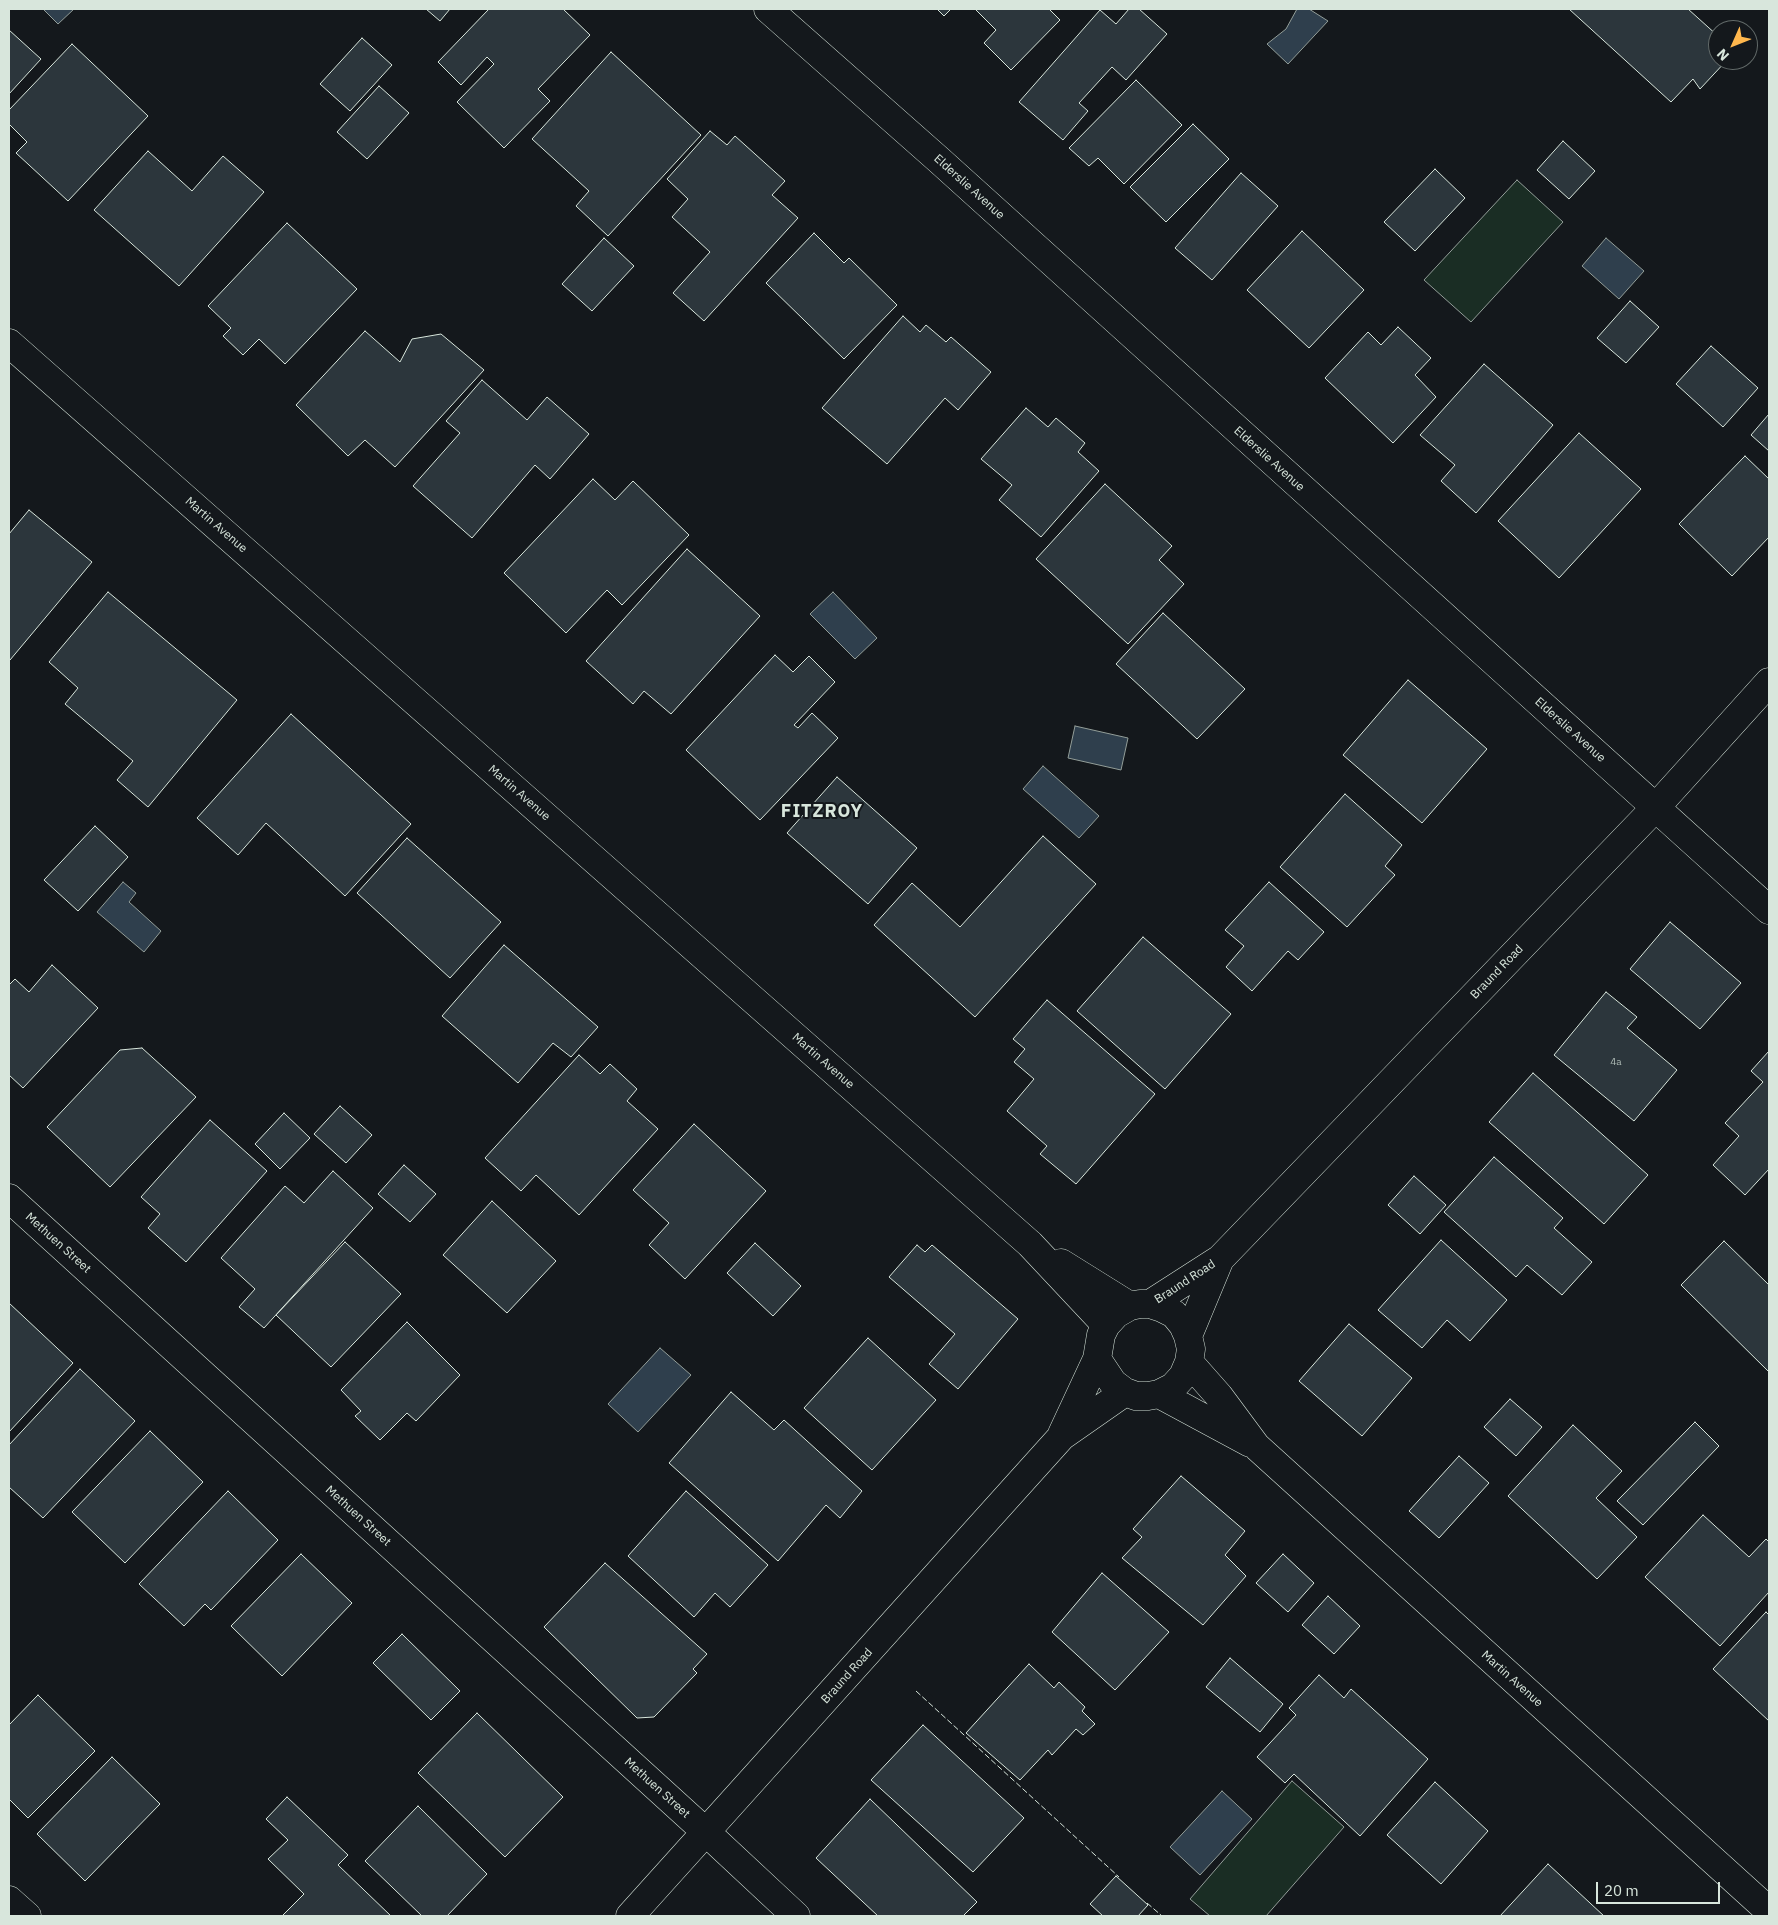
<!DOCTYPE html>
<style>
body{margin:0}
#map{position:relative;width:1778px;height:1925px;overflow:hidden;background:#14181c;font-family:"IBM Plex Sans",sans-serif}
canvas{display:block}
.frame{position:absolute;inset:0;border:10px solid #d8e6dc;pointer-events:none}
.north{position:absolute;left:1708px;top:20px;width:50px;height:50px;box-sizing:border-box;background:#14181c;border:1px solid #626a69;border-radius:50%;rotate:226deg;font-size:14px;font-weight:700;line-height:20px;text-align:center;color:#d8e6dc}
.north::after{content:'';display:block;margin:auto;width:18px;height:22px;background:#ffb74d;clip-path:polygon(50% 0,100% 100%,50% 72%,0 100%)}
.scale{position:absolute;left:1596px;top:1882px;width:124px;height:22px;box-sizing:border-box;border:2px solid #d8e6dc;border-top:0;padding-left:6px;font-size:15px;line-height:18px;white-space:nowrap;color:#d8e6dc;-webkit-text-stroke:4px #14181c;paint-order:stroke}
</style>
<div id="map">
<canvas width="1778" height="1925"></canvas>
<div class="frame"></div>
<div class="north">N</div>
<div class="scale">20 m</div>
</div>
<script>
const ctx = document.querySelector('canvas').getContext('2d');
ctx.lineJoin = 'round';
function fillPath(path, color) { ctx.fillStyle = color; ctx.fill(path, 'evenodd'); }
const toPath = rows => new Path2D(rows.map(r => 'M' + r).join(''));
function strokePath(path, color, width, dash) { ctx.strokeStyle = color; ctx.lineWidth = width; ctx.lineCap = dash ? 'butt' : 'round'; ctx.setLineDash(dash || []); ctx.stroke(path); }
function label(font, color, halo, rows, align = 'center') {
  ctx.font = font + ' "IBM Plex Sans",sans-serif'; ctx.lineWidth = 4; ctx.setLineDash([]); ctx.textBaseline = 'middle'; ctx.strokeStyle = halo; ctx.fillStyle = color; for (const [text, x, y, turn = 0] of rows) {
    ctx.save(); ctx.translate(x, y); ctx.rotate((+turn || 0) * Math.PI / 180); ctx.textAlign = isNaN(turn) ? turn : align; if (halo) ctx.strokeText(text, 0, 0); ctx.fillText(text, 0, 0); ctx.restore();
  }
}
const green = toPath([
 [1517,180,1563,222,1471,322,1424,280,1517,180],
 [1292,1781,1344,1827,1266,1916,1210,1916,1190,1899,1292,1781]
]);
const water = toPath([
 [43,9,74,9,58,24,43,9],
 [1297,9,1309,9,1328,21,1288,64,1267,44,1286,29,1297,9],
 [1606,238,1644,271,1619,299,1582,266,1606,238],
 [833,592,877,638,855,659,810,614,833,592],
 [1075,726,1128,738,1121,770,1068,758,1075,726],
 [1043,766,1099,816,1079,838,1023,789,1043,766],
 [123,882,136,893,129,902,161,931,144,952,97,912,123,882],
 [660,1348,691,1375,638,1432,608,1404,660,1348],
 [1222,1791,1252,1819,1200,1875,1170,1847,1222,1791]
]);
const building = toPath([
 [426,9,450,9,440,21,426,9],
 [489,9,563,9,590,35,538,89,550,101,504,148,457,102,494,64,487,57,461,85,438,62,489,9],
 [937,9,951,9,944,16,937,9],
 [975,9,1049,9,1060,20,1011,70,984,43,996,30,975,9],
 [1129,9,1139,9,1167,34,1126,80,1112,67,1079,103,1088,111,1063,140,1019,102,1100,10,1116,24,1129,9],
 [1569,9,1688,9,1718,36,1718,60,1727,60,1700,89,1693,79,1671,102,1569,9],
 [9,30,41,59,9,94,9,30],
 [362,38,392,65,350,111,320,84,362,38],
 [72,44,148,116,68,201,16,153,27,142,9,124,9,110,72,44],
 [611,52,701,135,608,236,576,206,589,191,532,139,611,52],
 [1136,80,1182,125,1124,184,1098,158,1089,166,1069,148,1136,80],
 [379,86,409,113,367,159,337,132,379,86],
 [1193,124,1229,159,1166,222,1130,187,1193,124],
 [710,131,727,145,735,136,785,181,772,195,798,218,704,321,673,293,710,252,672,217,688,199,667,179,710,131],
 [1563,141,1595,171,1569,199,1537,170,1563,141],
 [148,151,192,191,223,156,264,192,179,286,94,210,148,151],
 [1435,169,1465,198,1415,251,1384,222,1435,169],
 [1241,173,1278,206,1212,280,1175,248,1241,173],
 [287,223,357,289,285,364,259,339,243,355,223,336,231,328,208,306,287,223],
 [1302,231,1364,290,1309,348,1247,290,1302,231],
 [814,233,844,263,849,258,897,305,844,359,766,283,814,233],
 [604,238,634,266,592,311,562,284,604,238],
 [1630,301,1659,327,1626,363,1597,338,1630,301],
 [903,316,920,332,926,325,946,342,951,337,991,372,958,410,945,398,887,464,822,408,903,316],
 [1398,327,1431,358,1415,375,1436,397,1393,443,1325,378,1368,332,1381,345,1398,327],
 [365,331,400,362,412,339,441,334,484,370,395,467,365,440,348,456,296,405,365,331],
 [1711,346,1758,388,1723,427,1676,384,1711,346],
 [1484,364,1553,425,1476,513,1441,481,1455,465,1420,435,1484,364],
 [482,380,527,420,547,397,589,434,550,479,535,465,472,538,413,486,460,433,446,421,482,380],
 [1026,408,1048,427,1056,418,1085,443,1078,452,1099,471,1041,537,999,500,1012,485,981,459,1026,408],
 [1769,414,1769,451,1751,435,1769,414],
 [1579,433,1641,489,1559,578,1498,521,1579,433],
 [1745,456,1769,479,1769,537,1732,576,1679,524,1745,456],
 [593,479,615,500,633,481,689,535,622,605,607,590,566,633,504,573,593,479],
 [1105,484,1172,546,1159,560,1184,584,1128,644,1036,559,1105,484],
 [29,510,92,562,10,660,9,659,9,534,29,510],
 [687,549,760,616,671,714,644,691,633,704,586,661,687,549],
 [108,592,237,700,148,807,117,780,133,761,65,704,78,688,49,662,108,592],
 [1163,613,1245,689,1197,739,1116,664,1163,613],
 [775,655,793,672,809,656,835,682,794,725,798,728,812,713,838,738,760,820,686,750,775,655],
 [1408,680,1487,749,1422,823,1343,755,1408,680],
 [291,714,411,824,345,896,266,823,238,855,197,818,291,714],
 [837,777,917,848,868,904,787,833,837,777],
 [1345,794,1402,845,1385,866,1395,875,1347,927,1280,867,1345,794],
 [95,826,128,857,78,911,44,880,95,826],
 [1043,836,1096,884,975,1017,874,925,912,883,960,927,1043,836],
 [407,838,501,922,450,978,357,893,407,838],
 [1269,882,1324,932,1298,960,1288,951,1252,991,1226,967,1244,946,1225,930,1269,882],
 [1670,922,1741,983,1700,1029,1630,969,1670,922],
 [1143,937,1231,1014,1165,1089,1077,1011,1143,937],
 [504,945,598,1027,571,1057,553,1043,518,1083,442,1016,504,945],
 [52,965,98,1008,23,1088,9,1075,9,985,15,979,29,992,52,965],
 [1606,992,1637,1017,1627,1028,1677,1070,1634,1121,1554,1055,1606,992],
 [1047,1000,1155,1094,1076,1184,1040,1154,1047,1146,1007,1111,1034,1079,1014,1062,1025,1049,1013,1039,1047,1000],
 [142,1048,196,1097,110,1187,47,1127,120,1050,142,1048],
 [1769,1051,1769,1169,1745,1195,1713,1165,1739,1136,1725,1123,1763,1082,1751,1071,1769,1051],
 [579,1055,600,1074,610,1064,637,1089,627,1101,658,1129,579,1215,536,1175,521,1191,485,1158,579,1055],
 [1533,1073,1648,1175,1604,1224,1489,1122,1533,1073],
 [340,1106,372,1135,346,1163,314,1134,340,1106],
 [284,1113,310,1138,280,1169,255,1144,284,1113],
 [210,1120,267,1171,186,1262,148,1228,160,1214,141,1197,210,1120],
 [694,1124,766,1191,685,1279,649,1245,669,1223,633,1190,694,1124],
 [1494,1157,1563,1218,1554,1228,1592,1262,1562,1295,1527,1265,1516,1277,1444,1212,1494,1157],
 [404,1165,436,1194,410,1222,378,1194,404,1165],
 [333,1171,373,1208,264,1328,239,1307,255,1289,221,1258,285,1186,304,1203,333,1171],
 [1414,1176,1446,1205,1420,1234,1388,1205,1414,1176],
 [492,1201,556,1261,507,1313,443,1255,492,1201],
 [1441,1240,1507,1300,1470,1341,1447,1320,1422,1348,1378,1310,1441,1240],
 [1724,1241,1769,1285,1769,1372,1681,1285,1724,1241],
 [345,1242,401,1294,331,1367,276,1315,345,1242],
 [755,1243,801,1286,773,1316,727,1273,755,1243],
 [917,1245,925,1252,932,1245,1018,1319,958,1389,929,1364,955,1334,889,1277,917,1245],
 [9,1303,73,1363,9,1432,9,1303],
 [407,1322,460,1375,416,1421,407,1413,380,1440,355,1416,361,1411,341,1390,407,1322],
 [1349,1324,1412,1378,1362,1436,1299,1381,1349,1324],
 [868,1338,936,1400,872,1470,804,1408,868,1338],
 [80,1369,135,1421,43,1518,9,1487,9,1445,80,1369],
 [731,1392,774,1430,784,1420,862,1491,840,1518,826,1505,778,1561,669,1463,731,1392],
 [1510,1399,1542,1427,1516,1456,1484,1427,1510,1399],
 [1695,1422,1719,1446,1643,1525,1617,1501,1695,1422],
 [1573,1425,1622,1471,1596,1498,1637,1537,1597,1579,1508,1496,1573,1425],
 [150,1431,203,1482,125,1563,72,1512,150,1431],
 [1459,1456,1489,1483,1439,1538,1409,1511,1459,1456],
 [1181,1476,1245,1531,1225,1555,1246,1576,1203,1625,1122,1558,1142,1537,1133,1529,1181,1476],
 [228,1491,278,1540,211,1610,205,1604,184,1626,139,1584,228,1491],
 [686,1491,768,1565,730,1607,715,1593,694,1617,628,1556,686,1491],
 [1703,1515,1749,1557,1766,1539,1769,1542,1769,1592,1720,1646,1645,1577,1703,1515],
 [301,1554,352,1603,282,1676,231,1626,301,1554],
 [1283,1554,1314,1583,1288,1612,1256,1583,1283,1554],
 [605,1563,707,1654,693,1669,697,1673,654,1717,637,1718,544,1627,605,1563],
 [1102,1573,1169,1632,1115,1690,1052,1632,1102,1573],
 [1328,1596,1360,1626,1334,1654,1302,1625,1328,1596],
 [1766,1612,1769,1615,1769,1721,1713,1669,1766,1612],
 [402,1634,460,1691,431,1720,373,1663,402,1634],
 [1230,1658,1283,1704,1260,1732,1206,1687,1230,1658],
 [1029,1664,1054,1688,1059,1682,1085,1707,1082,1711,1095,1724,1083,1735,1076,1729,1052,1755,1048,1750,1020,1780,966,1733,1029,1664],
 [1319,1675,1344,1698,1351,1689,1428,1759,1360,1836,1294,1774,1285,1783,1257,1757,1296,1715,1289,1708,1319,1675],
 [38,1695,95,1751,28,1818,9,1799,9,1725,38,1695],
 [477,1713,563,1797,505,1857,418,1773,477,1713],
 [923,1725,1024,1818,973,1872,871,1780,923,1725],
 [112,1757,160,1804,85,1881,37,1834,112,1757],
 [1435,1782,1488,1831,1441,1884,1387,1835,1435,1782],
 [287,1797,348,1855,338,1865,391,1916,282,1916,304,1894,268,1859,288,1840,266,1819,287,1797],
 [870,1799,977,1902,963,1916,878,1916,816,1858,870,1799],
 [418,1806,487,1874,447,1916,422,1916,365,1861,418,1806],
 [1548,1864,1604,1916,1500,1916,1548,1864],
 [1116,1876,1148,1905,1138,1916,1103,1916,1090,1904,1116,1876]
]);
const minor = toPath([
 [768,9,939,160,1769,910],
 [9,343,1030,1244,1106,1325],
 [9,1198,707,1833,796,1916],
 [1061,1263,1130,1306],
 [1140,1304,1150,1304,1162,1308,1174,1314,1183,1325,1188,1336,1191,1349,1189,1362,1183,1376,1173,1387,1159,1394,1148,1396,1136,1396,1125,1392,1113,1383,1097,1359,1101,1335,1106,1325,1116,1314,1130,1306,1140,1304],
 [1150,1304,1220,1259,1656,807,1769,682],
 [1188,1336,1220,1259],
 [1189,1362,1219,1396,1256,1446,1769,1911],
 [1159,1394,1250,1443],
 [1062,1434,1097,1359],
 [9,1900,27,1916],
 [630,1916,1062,1436,1125,1392]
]);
const fence = toPath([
 [916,1691,1119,1877],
 [1147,1903,1162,1916]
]);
const numberNames = [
 ["4a",1616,1062]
];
const streetNames = [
 ["Elderslie Avenue",969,187,42],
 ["Elderslie Avenue",1269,459,42],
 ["Martin Avenue",216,525,41],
 ["Elderslie Avenue",1570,730,42],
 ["Martin Avenue",519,793,41],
 ["Braund Road",1497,972,-46],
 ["Martin Avenue",823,1061,41],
 ["Methuen Street",58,1243,42],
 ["Braund Road",1185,1282,-33],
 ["Methuen Street",358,1516,42],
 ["Braund Road",847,1676,-48],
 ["Martin Avenue",1512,1679,42],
 ["Methuen Street",657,1788,42]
];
const districtNames = [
 ["FITZROY",822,812]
];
fillPath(green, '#1a2d24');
strokePath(green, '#939e99', 1);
fillPath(water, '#2f3f4d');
strokePath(water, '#939e99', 1);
fillPath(building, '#2c363c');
strokePath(building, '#d8e6dc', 1);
strokePath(minor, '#d8e6dc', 29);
strokePath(minor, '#14181c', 28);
strokePath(fence, '#d8e6dc', 1, [6, 2.5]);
label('10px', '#adbab4', null, numberNames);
label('12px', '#d8e6dc', '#14181c', streetNames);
ctx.letterSpacing = '1px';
label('bold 18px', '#d8e6dc', '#14181c', districtNames);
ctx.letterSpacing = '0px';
</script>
